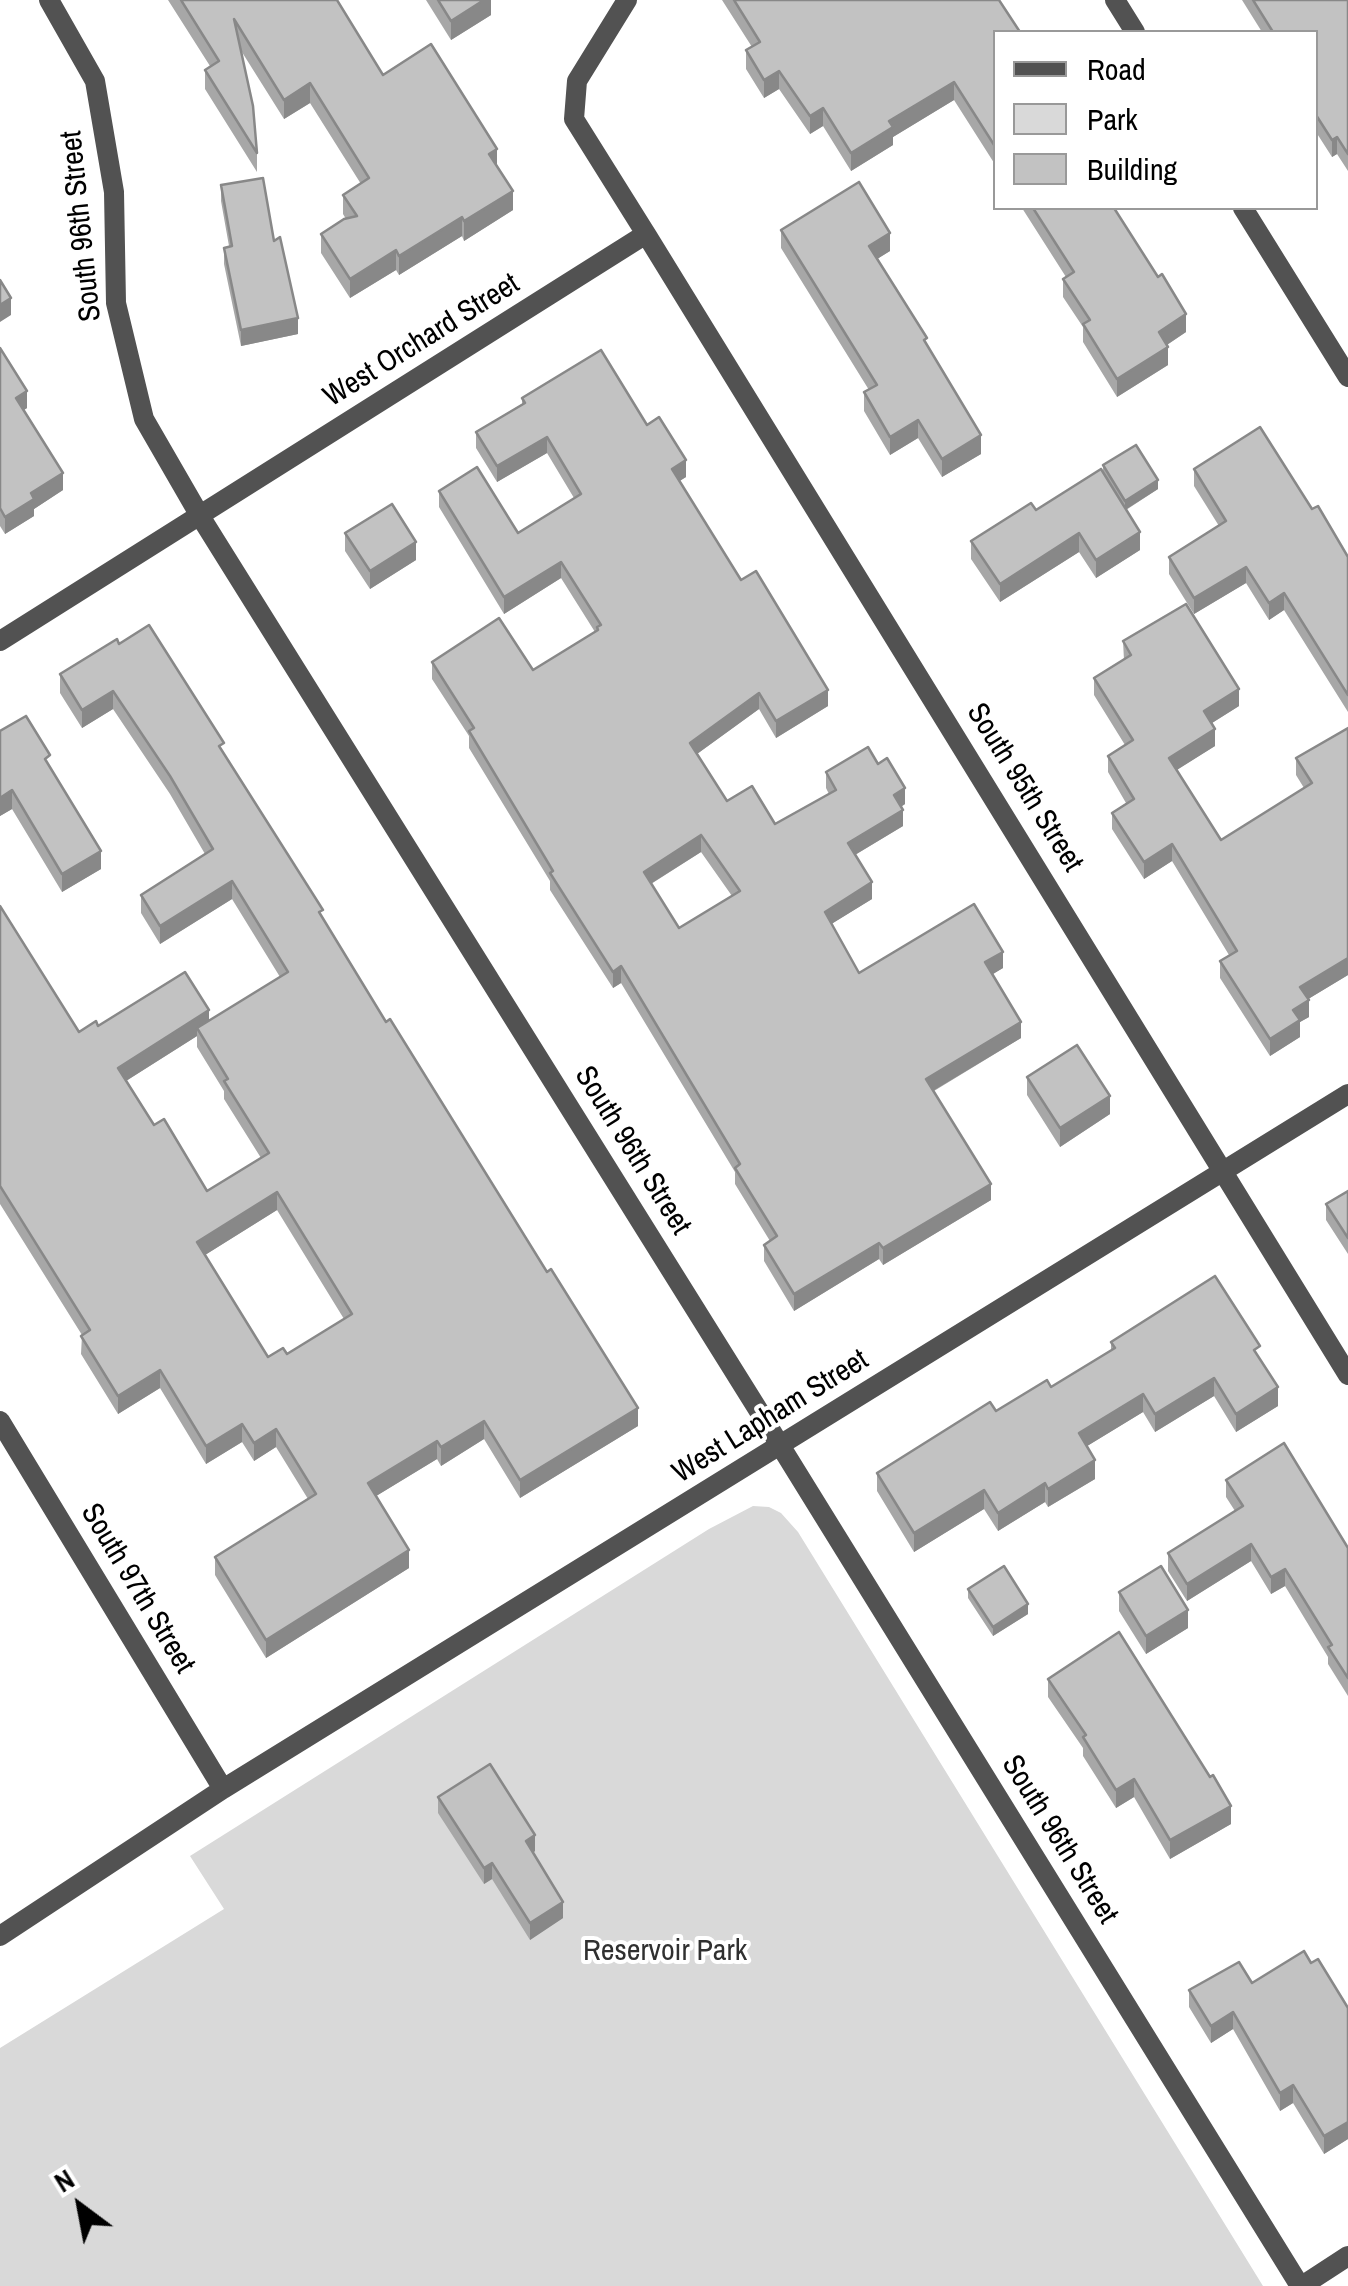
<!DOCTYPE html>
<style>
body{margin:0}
#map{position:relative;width:1348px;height:2286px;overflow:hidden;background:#fff;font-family:"Archivo Narrow",sans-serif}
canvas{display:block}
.legend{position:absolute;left:993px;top:30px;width:325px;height:180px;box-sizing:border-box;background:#fff;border:2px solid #999;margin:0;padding:12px 18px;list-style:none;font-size:30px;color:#000}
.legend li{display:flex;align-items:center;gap:20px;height:50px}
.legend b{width:50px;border:2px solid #999}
.north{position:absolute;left:30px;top:2156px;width:100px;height:100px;-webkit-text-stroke:8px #fff;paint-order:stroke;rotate:328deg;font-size:28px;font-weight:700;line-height:40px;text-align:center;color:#000}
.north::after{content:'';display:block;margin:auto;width:35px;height:45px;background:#000;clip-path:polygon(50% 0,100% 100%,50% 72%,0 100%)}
</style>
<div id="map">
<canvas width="1348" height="2286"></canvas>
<ul class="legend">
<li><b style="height:12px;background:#525252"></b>Road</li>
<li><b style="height:28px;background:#d9d9d9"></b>Park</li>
<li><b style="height:28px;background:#c2c2c2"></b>Building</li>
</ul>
<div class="north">N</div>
</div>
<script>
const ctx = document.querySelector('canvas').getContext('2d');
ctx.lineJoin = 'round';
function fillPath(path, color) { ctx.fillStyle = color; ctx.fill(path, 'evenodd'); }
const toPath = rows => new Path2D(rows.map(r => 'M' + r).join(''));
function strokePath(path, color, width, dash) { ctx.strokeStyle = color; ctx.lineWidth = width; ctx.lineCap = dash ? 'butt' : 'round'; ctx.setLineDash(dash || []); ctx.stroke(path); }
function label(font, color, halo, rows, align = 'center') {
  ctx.font = font + ' "Archivo Narrow",sans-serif'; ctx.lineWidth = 8; ctx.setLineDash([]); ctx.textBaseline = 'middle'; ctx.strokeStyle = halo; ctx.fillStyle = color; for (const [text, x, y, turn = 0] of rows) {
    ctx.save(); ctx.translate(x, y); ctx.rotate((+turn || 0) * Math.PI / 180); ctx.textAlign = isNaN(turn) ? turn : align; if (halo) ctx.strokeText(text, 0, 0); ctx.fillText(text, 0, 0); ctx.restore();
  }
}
const green = toPath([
 [753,1506,769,1507,781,1513,798,1532,1263,2286,0,2286,0,2048,224,1909,190,1856,709,1529]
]);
const minor = toPath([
 [49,0,95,81,114,192,116,303,144,419,200,516,757,1408,1300,2286],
 [1115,0,1135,32],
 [1243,208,1348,377],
 [646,234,1348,1375],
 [0,641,646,234,574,119,577,81,627,0],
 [0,1421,223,1789],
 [0,1936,223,1789,1348,1094],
 [1302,2286,1348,2256]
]);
const wall = toPath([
 [168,0,337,0,383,75,497,165,513,210,464,241,462,236,399,275,396,270,350,298,321,253,321,234,346,219,343,214,343,195,361,184,310,103,284,119,240,49,257,153,257,172,205,89,205,70,210,66],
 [426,0,491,0,491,15,451,40],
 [722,0,999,0,996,32,996,166,954,100,893,137,893,145,851,171,823,126,810,134,779,89,764,98,746,69,746,50,752,47],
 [1242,0,1348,0,1348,171,1337,154,1332,157,1316,132,1316,32,1262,32],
 [221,185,274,241,298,334,241,346,224,264,224,248,229,246,221,201],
 [1022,208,1114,208,1186,332,1167,345,1168,365,1117,397,1083,342,1083,327,1063,297,1063,279,1066,277],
 [781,230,890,251,877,259,927,346,981,454,942,477,918,438,890,455,864,411,864,392,869,390,781,248],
 [0,348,27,408,24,410,63,490,34,509,34,516,5,534,0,526],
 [522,398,647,425,686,477,679,481,741,580,828,706,776,738,759,709,697,754,727,801,775,824,829,794,826,788,826,772,878,764,905,804,901,807,903,826,855,855,872,899,831,924,859,973,1003,968,992,974,1021,1038,934,1091,991,1200,883,1265,879,1259,794,1311,764,1261,764,1245,770,1241,735,1184,735,1172,621,983,613,988,550,890,550,881,469,748,469,736,432,679,432,662,533,670,595,632,561,578,504,614,439,507,439,491,518,533,574,498,547,453,497,482,476,448,476,432,522,404],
 [701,852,732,896,679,928,651,884],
 [1103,465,1158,489,1126,510,1140,550,1096,578,1079,552,1000,602,971,559,971,541,1036,510,1103,473],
 [1194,469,1312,509,1348,557,1348,712,1284,610,1269,620,1246,583,1194,614,1169,574,1169,557,1219,526,1194,486],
 [345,533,416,560,370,589,345,551],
 [1123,641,1239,706,1212,723,1215,746,1176,770,1221,840,1304,788,1296,775,1296,758,1348,728,1348,975,1308,999,1309,1017,1300,1022,1300,1037,1270,1056,1220,978,1220,961,1229,955,1172,861,1144,879,1112,829,1112,813,1126,803,1108,772,1108,756,1125,745,1094,695,1094,678,1124,660],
 [119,644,224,754,386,1022,638,1426,520,1498,484,1439,441,1466,437,1459,376,1496,409,1568,266,1658,215,1575,215,1557,308,1499,276,1447,254,1461,242,1442,206,1464,160,1388,118,1414,81,1354,82,1335,0,1204,0,906,79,1032,98,1026,209,1021,280,977,232,899,160,944,141,913,141,895,205,854,170,794,113,709,82,728,60,693,60,674],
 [197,1036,197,1047,224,1091,224,1099,261,1158,207,1191,154,1125,126,1081],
 [277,1210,344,1319,287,1354,268,1357,205,1255],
 [0,731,50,768,101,869,62,892,12,809,0,816],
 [1027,1077,1110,1114,1060,1147,1027,1095],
 [1348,1191,1348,1254,1326,1220,1326,1204],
 [1111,1342,1260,1360,1278,1406,1236,1432,1214,1396,1155,1432,1143,1412,1087,1446,1095,1479,1048,1507,1045,1502,998,1531,984,1509,914,1552,877,1491,877,1473,996,1411,1051,1387,1111,1350],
 [1226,1480,1348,1548,1348,1696,1328,1664,1328,1657,1285,1586,1271,1594,1251,1561,1187,1601,1168,1571,1168,1553,1235,1511,1226,1497],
 [968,1589,1028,1614,993,1636,968,1598],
 [1119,1592,1188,1628,1146,1654,1119,1611],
 [1048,1679,1231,1824,1170,1859,1134,1797,1116,1808,1083,1756,1083,1748,1048,1697],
 [438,1797,535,1851,533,1853,563,1918,530,1940,492,1879,484,1884,438,1813],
 [1311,1963,1348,2008,1348,2139,1324,2154,1293,2103,1280,2111,1233,2029,1211,2043,1189,2007,1189,1990,1252,1983]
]);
const shadedWall = toPath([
 [484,0,491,0,491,15,451,40,451,21],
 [779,71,779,89,764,98,764,80],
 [954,82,954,100,893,137,893,145,851,171,851,153,889,121],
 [310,83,310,103,284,119,284,100],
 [823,108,823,126,810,134,810,116],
 [1337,137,1337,154,1332,157,1332,140],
 [497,149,497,168,489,154],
 [513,191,513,210,464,241,464,221],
 [462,217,462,236,399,275,399,256],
 [890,233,890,251,869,264,869,246],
 [396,250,396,270,350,298,350,279],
 [11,298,11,315,0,322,0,305],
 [1186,314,1186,332,1159,350,1159,332],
 [298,318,298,334,241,346,241,330],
 [1168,347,1168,365,1117,397,1117,379],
 [27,391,27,408,16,415,16,398],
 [918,420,918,438,890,455,890,437],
 [981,435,981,454,942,477,942,459],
 [547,437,547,453,497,482,497,466],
 [686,460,686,477,672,486,672,469],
 [63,473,63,490,34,509,34,516,5,534,5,517,31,493],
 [1158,480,1158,489,1125,510,1125,501],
 [1140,532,1140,550,1096,578,1096,560],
 [1079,533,1079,552,1000,602,1000,584],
 [416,542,416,560,370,589,370,571],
 [561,562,561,578,504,614,504,597],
 [1246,567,1246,583,1194,614,1194,598],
 [1284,593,1284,610,1269,620,1269,603],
 [1239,689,1239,706,1204,728,1204,711],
 [828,690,828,706,776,738,776,721],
 [113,691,113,709,82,728,82,710],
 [759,693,759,709,690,759,690,743],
 [1215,729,1215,746,1169,775,1169,758],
 [905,788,905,804,894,811,894,795],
 [12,790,12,809,0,816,0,798],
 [903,810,903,826,848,859,848,843],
 [701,835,701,852,644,888,644,872],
 [1172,844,1172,861,1144,879,1144,862],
 [101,851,101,869,62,892,62,874],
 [232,881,232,899,160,944,160,926],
 [872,882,872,899,825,928,825,912],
 [1003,952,1003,968,985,979,985,962],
 [1348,958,1348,975,1300,1004,1300,987],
 [621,966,621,983,613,988,613,972],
 [1309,1000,1309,1017,1300,1022,1300,1037,1270,1056,1270,1039,1293,1010],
 [209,1010,209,1028,197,1028,197,1036,118,1086,118,1068],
 [1021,1022,1021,1038,926,1095,926,1079],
 [1110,1096,1110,1114,1060,1147,1060,1128],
 [991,1184,991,1200,883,1265,883,1248],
 [277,1192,277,1210,197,1260,197,1242],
 [879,1243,879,1259,794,1311,794,1294],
 [160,1370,160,1388,118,1414,118,1396],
 [1214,1378,1214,1396,1155,1432,1155,1414],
 [1278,1387,1278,1406,1236,1432,1236,1414],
 [1143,1394,1143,1412,1079,1451,1079,1433],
 [638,1408,638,1426,520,1498,520,1480],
 [484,1421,484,1439,441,1466,441,1447],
 [242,1424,242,1442,206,1464,206,1446],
 [276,1429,276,1447,254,1461,254,1443],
 [437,1441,437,1459,368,1501,368,1483],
 [1095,1460,1095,1479,1048,1507,1048,1489],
 [1045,1483,1045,1502,998,1531,998,1513],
 [984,1490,984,1509,914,1552,914,1533],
 [1251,1544,1251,1561,1187,1601,1187,1584],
 [409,1550,409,1568,266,1658,266,1640],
 [1285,1569,1285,1586,1271,1594,1271,1577],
 [1028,1604,1028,1614,993,1636,993,1627],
 [1188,1610,1188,1628,1146,1654,1146,1636],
 [1134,1779,1134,1797,1116,1808,1116,1790],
 [1231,1806,1231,1824,1170,1859,1170,1840],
 [535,1835,535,1851,526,1858,526,1841],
 [492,1863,492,1879,484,1884,484,1868],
 [563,1902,563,1918,530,1940,530,1923],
 [1233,2012,1233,2029,1211,2043,1211,2026],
 [1293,2085,1293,2103,1280,2111,1280,2093],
 [1348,2122,1348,2139,1324,2154,1324,2136]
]);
const building = toPath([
 [181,0,337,0,383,75,431,44,497,149,489,154,513,191,464,221,462,217,399,256,396,250,350,279,321,234,344,219,357,216,343,195,369,178,310,83,284,100,234,19,253,106,257,153,205,70,219,61,181,0],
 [438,0,484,0,451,21,438,0],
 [734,0,999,0,1020,32,996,32,996,148,954,82,889,121,893,127,851,153,823,108,810,116,779,71,764,80,746,50,760,42,734,0],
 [1253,0,1348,0,1348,154,1337,137,1332,140,1316,115,1316,32,1273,32,1253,0],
 [263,178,274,241,280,237,298,318,241,330,224,248,232,246,221,185,263,178],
 [859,182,890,233,869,246,927,338,924,340,981,435,942,459,918,420,890,437,864,392,877,385,781,230,859,182],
 [1033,208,1114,208,1158,277,1162,274,1186,314,1159,332,1168,347,1117,379,1083,324,1090,320,1063,279,1074,272,1033,208],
 [0,280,11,298,0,305,0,280],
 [0,348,27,391,16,398,63,473,31,493,34,499,5,517,0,508,0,348],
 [601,350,647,425,659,417,686,460,672,469,741,580,756,571,828,690,776,721,759,693,690,743,727,801,752,786,775,824,836,790,826,772,868,747,878,764,887,758,905,788,894,795,903,810,848,843,872,882,825,912,859,973,974,904,1003,952,985,962,1021,1022,926,1079,991,1184,883,1248,879,1243,794,1294,764,1245,777,1236,735,1168,740,1164,621,966,613,972,550,873,553,871,469,731,474,728,432,662,499,618,533,670,598,630,597,627,601,625,561,562,504,597,439,491,477,467,518,533,581,494,547,437,497,466,476,432,525,403,522,398,601,350],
 [701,835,740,891,679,928,644,872,701,835],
 [1260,427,1312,509,1318,506,1348,557,1348,695,1284,593,1269,603,1246,567,1194,598,1169,557,1226,521,1194,469,1260,427],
 [1136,445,1158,480,1125,501,1103,465,1136,445],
 [1101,469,1140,532,1096,560,1079,533,1000,584,971,541,1031,503,1036,510,1101,469],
 [392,504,416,542,370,571,345,533,392,504],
 [1186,604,1239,689,1204,711,1215,729,1169,758,1221,840,1312,783,1296,758,1348,728,1348,958,1300,987,1309,1000,1293,1010,1300,1020,1270,1039,1220,961,1237,951,1172,844,1144,862,1112,813,1134,799,1108,756,1133,740,1094,678,1131,655,1123,641,1186,604],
 [149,625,224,743,219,746,323,910,319,912,386,1022,390,1019,547,1272,551,1269,638,1408,520,1480,484,1421,441,1447,437,1441,368,1483,409,1550,266,1640,215,1557,316,1494,276,1429,254,1443,242,1424,206,1446,160,1370,118,1396,81,1336,90,1330,0,1186,0,906,79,1032,96,1021,98,1026,185,972,209,1010,118,1068,154,1125,164,1119,207,1191,269,1153,224,1081,228,1079,197,1028,288,972,232,881,160,926,141,895,213,849,170,776,113,691,82,710,60,674,117,639,119,644,149,625],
 [277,1192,352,1314,287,1354,283,1348,268,1357,197,1242,277,1192],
 [26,716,50,755,45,759,101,851,62,874,12,790,0,798,0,731,26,716],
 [1077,1045,1110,1096,1060,1128,1027,1077,1077,1045],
 [1348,1191,1348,1238,1326,1204,1348,1191],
 [1215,1276,1260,1346,1254,1350,1278,1387,1236,1414,1214,1378,1155,1414,1143,1394,1079,1433,1095,1460,1048,1489,1045,1483,998,1513,984,1490,914,1533,877,1473,990,1402,996,1411,1047,1380,1051,1387,1115,1348,1111,1342,1215,1276],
 [1284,1443,1348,1548,1348,1678,1328,1647,1332,1645,1285,1569,1271,1577,1251,1544,1187,1584,1168,1553,1243,1506,1226,1480,1284,1443],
 [1004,1566,1028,1604,993,1627,968,1589,1004,1566],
 [1161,1566,1188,1610,1146,1636,1119,1592,1161,1566],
 [1119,1632,1210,1777,1213,1775,1231,1806,1170,1840,1134,1779,1116,1790,1083,1737,1086,1735,1048,1679,1119,1632],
 [490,1764,535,1835,526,1841,563,1902,530,1923,492,1863,484,1868,438,1797,490,1764],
 [1304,1951,1311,1963,1318,1959,1348,2008,1348,2122,1324,2136,1293,2085,1280,2093,1233,2012,1211,2026,1189,1990,1239,1962,1252,1983,1304,1951]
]);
const streetNames = [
 ["South 96th Street",82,226,-96],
 ["West Orchard Street",422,341,-32],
 ["South 95th Street",1024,788,58],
 ["South 96th Street",632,1151,58],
 ["West Lapham Street",771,1417,-32],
 ["South 97th Street",137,1589,59],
 ["South 96th Street",1059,1840,58]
];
const parkNames = [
 ["Reservoir Park",665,1952]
];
fillPath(green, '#d9d9d9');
strokePath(minor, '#525252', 20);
fillPath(wall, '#a7a7a7');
fillPath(shadedWall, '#888');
fillPath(building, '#c2c2c2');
strokePath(building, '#888', 2.5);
label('30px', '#000', '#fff', streetNames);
label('30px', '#303030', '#fff', parkNames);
</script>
